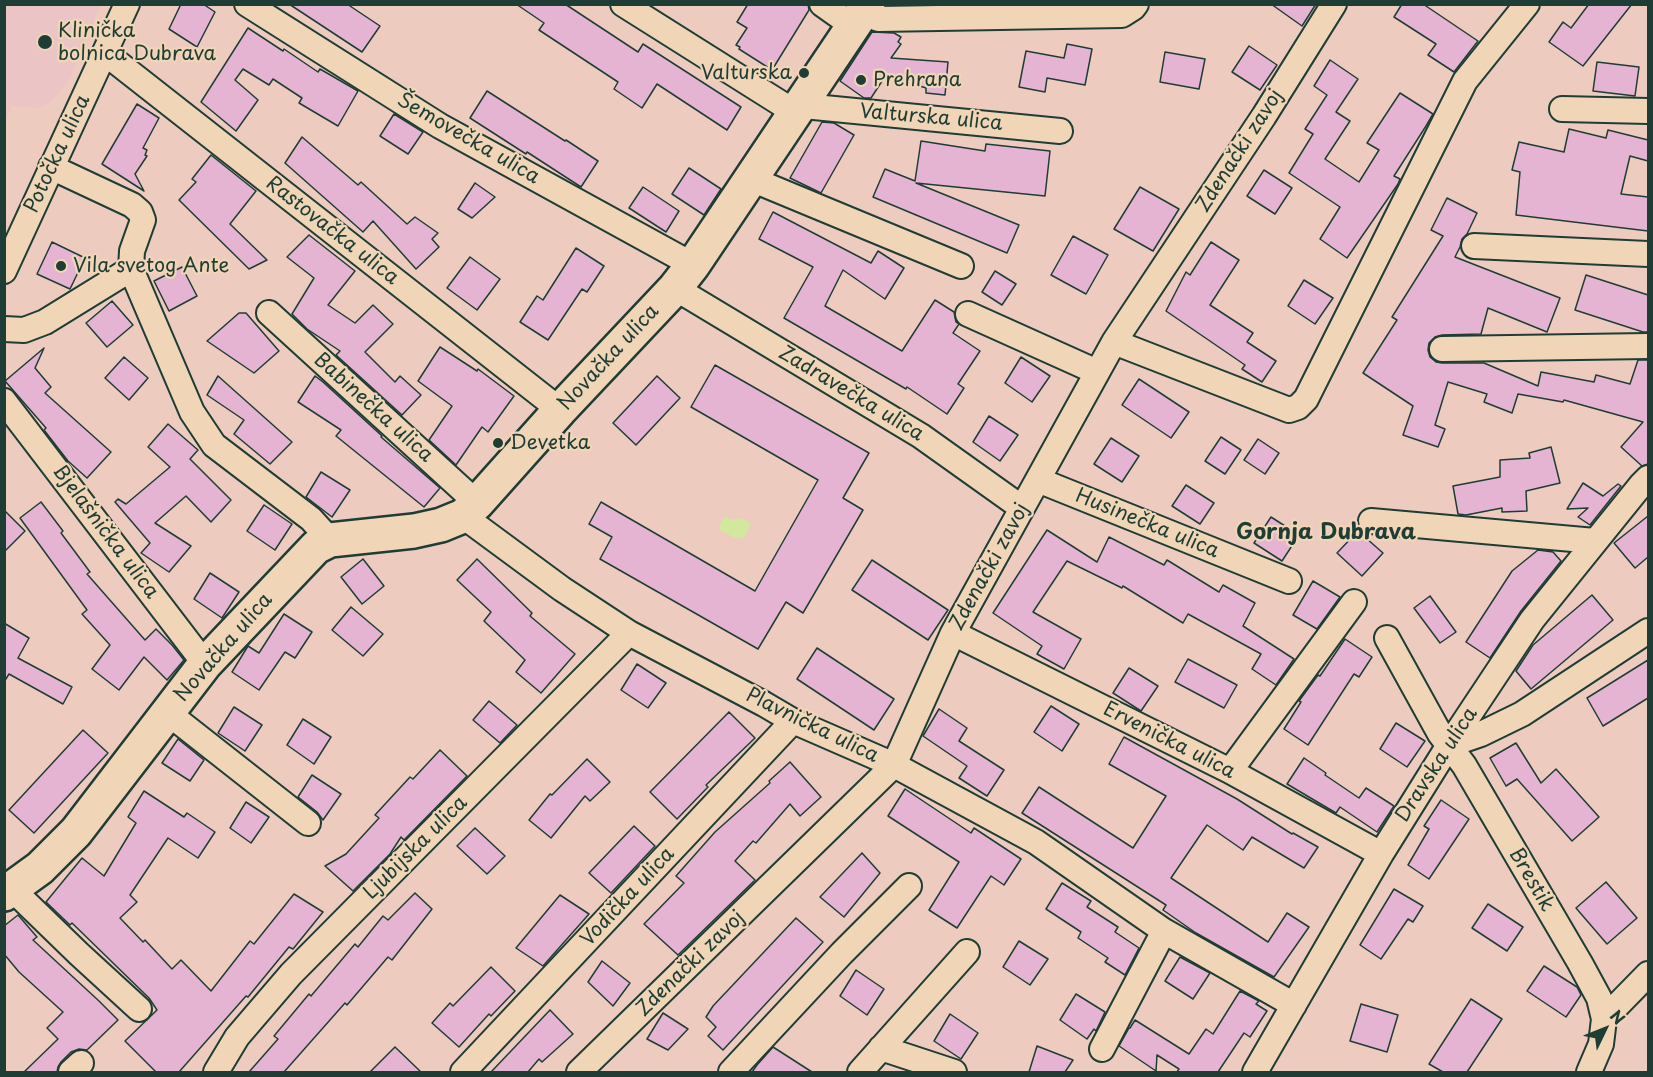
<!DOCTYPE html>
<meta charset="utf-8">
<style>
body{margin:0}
#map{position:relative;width:1653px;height:1077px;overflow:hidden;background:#edcbbf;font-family:"Playpen Sans",sans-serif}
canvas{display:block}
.frame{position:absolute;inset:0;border:6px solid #1f3d34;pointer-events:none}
.north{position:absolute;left:1575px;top:999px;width:60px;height:60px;-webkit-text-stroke:4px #f0d5b7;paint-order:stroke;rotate:47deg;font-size:16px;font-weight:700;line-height:24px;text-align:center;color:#1f3d34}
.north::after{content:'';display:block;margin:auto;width:21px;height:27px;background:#1f3d34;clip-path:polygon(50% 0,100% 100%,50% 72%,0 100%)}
</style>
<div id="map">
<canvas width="1653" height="1077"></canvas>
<div class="frame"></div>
<div class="north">N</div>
</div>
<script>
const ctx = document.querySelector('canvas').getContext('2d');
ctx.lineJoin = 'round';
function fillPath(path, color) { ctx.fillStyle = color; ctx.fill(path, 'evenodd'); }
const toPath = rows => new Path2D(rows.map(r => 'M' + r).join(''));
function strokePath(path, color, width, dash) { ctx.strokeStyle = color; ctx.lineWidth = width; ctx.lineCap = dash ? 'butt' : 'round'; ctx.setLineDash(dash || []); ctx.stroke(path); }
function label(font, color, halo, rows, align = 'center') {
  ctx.font = font + ' "Playpen Sans",sans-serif'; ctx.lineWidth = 4.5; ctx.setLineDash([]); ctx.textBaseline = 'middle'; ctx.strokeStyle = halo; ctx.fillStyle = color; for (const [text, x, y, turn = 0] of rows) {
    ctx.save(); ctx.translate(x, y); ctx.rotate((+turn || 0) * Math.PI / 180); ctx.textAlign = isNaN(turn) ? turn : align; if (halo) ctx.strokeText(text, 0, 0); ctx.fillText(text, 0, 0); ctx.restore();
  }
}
const built = toPath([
 [5,4,101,5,69,80,60,92,50,102,39,108,12,106,5,122]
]);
const green = toPath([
 [725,516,732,520,741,518,751,524,744,537,739,538,733,537,718,529]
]);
const building = toPath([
 [181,4,203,4,215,12,197,47,169,29,181,4],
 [289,4,347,4,380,26,362,52,289,4],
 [516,4,565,4,638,52,643,44,741,107,727,130,657,84,642,108,614,89,618,82,539,30,544,23,516,4],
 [748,4,808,4,809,10,772,70,739,49,740,47,736,45,747,28,737,22,748,4],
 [1271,4,1316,4,1302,26,1271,4],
 [1402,4,1423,4,1478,41,1454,72,1428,55,1436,44,1394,17,1402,4],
 [1589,4,1632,4,1583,66,1549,42,1563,22,1571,28,1589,4],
 [248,28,283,51,284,49,318,72,320,69,358,91,338,126,299,103,302,98,273,79,269,85,243,69,235,80,258,100,236,131,201,102,248,28],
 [872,32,894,33,901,37,898,42,901,44,891,58,948,62,945,95,926,93,926,88,886,75,871,98,864,98,840,81,872,32],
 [1067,44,1092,49,1085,85,1047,78,1045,92,1019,87,1026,51,1064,58,1067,44],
 [1249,46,1277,65,1260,90,1232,72,1249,46],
 [1165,52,1205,59,1199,89,1160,82,1165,52],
 [1330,60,1358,79,1336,112,1350,121,1325,159,1359,182,1379,150,1367,143,1400,93,1433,114,1426,126,1394,176,1400,179,1398,184,1347,258,1320,239,1340,207,1289,173,1313,134,1305,129,1327,95,1314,86,1330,60],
 [1597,62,1639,67,1635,96,1593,91,1597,62],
 [487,91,565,141,566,140,598,161,581,187,527,152,526,154,470,118,487,91],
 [137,104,159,118,143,148,147,150,145,155,147,156,135,174,144,191,102,164,137,104],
 [394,114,423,132,408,154,380,136,394,114],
 [822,122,834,123,854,135,821,193,790,178,822,122],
 [1569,129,1606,138,1608,130,1648,140,1648,161,1630,156,1621,194,1648,197,1648,231,1516,215,1520,172,1512,170,1519,142,1564,152,1569,129],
 [302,137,358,185,361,182,407,224,415,217,438,233,432,239,439,247,416,269,373,221,363,232,285,163,302,137],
 [921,141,985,151,986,144,1050,151,1045,196,916,183,1019,225,1007,253,873,197,885,169,915,181,921,141],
 [211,155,256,191,230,224,267,260,249,269,179,200,196,182,192,179,211,155],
 [689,168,721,189,704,215,672,194,689,168],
 [1264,170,1292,188,1275,214,1247,196,1264,170],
 [475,183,495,197,472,218,458,209,475,183],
 [643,187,679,211,666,232,629,208,643,187],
 [1140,187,1179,209,1153,251,1114,229,1140,187],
 [1447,198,1477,213,1467,234,1462,239,1460,247,1455,257,1560,298,1547,332,1488,308,1481,334,1442,335,1435,337,1429,343,1428,350,1430,357,1436,362,1442,363,1484,363,1538,386,1541,372,1594,382,1596,375,1630,384,1638,360,1648,360,1648,464,1642,466,1621,447,1643,422,1564,400,1563,402,1518,394,1512,413,1484,402,1487,394,1448,382,1435,425,1445,429,1438,447,1403,435,1413,406,1363,373,1397,320,1392,317,1443,236,1431,230,1447,198],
 [773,212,871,263,878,251,904,268,885,299,843,270,825,306,902,351,935,300,954,312,956,322,959,324,953,333,980,351,958,384,964,388,947,414,907,387,906,389,784,318,813,267,759,239,773,212],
 [309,235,355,271,328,305,355,323,373,305,393,324,365,352,395,382,400,376,421,395,402,415,336,355,340,351,307,329,292,314,314,278,287,257,309,235],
 [1073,236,1108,255,1086,294,1051,275,1073,236],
 [52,242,85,258,70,289,37,274,52,242],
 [1211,242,1239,260,1210,305,1253,333,1247,342,1276,361,1262,382,1242,369,1245,365,1166,311,1186,272,1190,275,1211,242],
 [576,248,604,266,587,292,582,289,548,340,520,322,537,296,543,300,576,248],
 [470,257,500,279,477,310,447,288,470,257],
 [182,267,197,296,169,311,154,281,182,267],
 [995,271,1016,284,1002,305,982,292,995,271],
 [1586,275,1648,295,1648,332,1643,332,1575,310,1586,275],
 [1304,280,1333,298,1315,324,1288,306,1304,280],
 [112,301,133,325,107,347,86,323,112,301],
 [239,313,246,313,279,351,254,373,207,341,239,313],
 [440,347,477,371,478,369,514,396,488,432,482,427,456,465,429,440,452,406,418,381,440,347],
 [44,348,35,368,51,387,45,393,111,452,87,478,68,461,44,430,46,428,5,381,44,348],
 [124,357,148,378,129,400,105,378,124,357],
 [1021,357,1050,376,1032,402,1005,383,1021,357],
 [715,365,869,453,843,498,863,510,803,613,786,602,758,649,600,559,612,537,589,524,601,502,755,591,818,480,691,407,715,365],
 [218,376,292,442,270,464,234,434,244,420,207,395,218,376],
 [315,376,323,382,382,436,381,437,440,488,424,507,336,436,341,430,298,402,315,376],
 [657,376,680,398,636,445,613,423,657,376],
 [1139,379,1189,412,1171,438,1122,405,1139,379],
 [989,416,1018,435,1000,461,973,442,989,416],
 [168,424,198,450,190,459,231,500,211,522,186,496,155,523,191,546,169,572,141,553,150,543,115,502,118,499,126,504,170,467,148,447,168,424],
 [1221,437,1241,450,1225,474,1205,461,1221,437],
 [1111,438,1139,456,1122,482,1094,464,1111,438],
 [1258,439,1279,453,1265,474,1244,460,1258,439],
 [1551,447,1560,483,1526,491,1527,511,1502,512,1502,508,1466,515,1458,514,1453,486,1500,477,1500,460,1530,458,1529,453,1551,447],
 [321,472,350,490,332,517,306,497,321,472],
 [1583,483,1603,496,1618,484,1621,486,1590,525,1578,517,1588,508,1567,509,1583,483],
 [1186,485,1214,503,1200,524,1172,506,1186,485],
 [41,502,63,531,61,533,90,572,87,574,145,640,156,629,172,645,184,660,167,680,144,657,119,690,92,669,110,645,82,614,87,610,20,518,41,502],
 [264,505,292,524,275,550,247,531,264,505],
 [4,510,25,531,4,552,4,510],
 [1648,516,1648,557,1635,568,1614,543,1648,516],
 [1271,517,1299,535,1282,561,1254,543,1271,517],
 [1047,530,1097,562,1109,537,1164,565,1167,560,1219,592,1223,585,1255,603,1243,626,1294,659,1276,685,1252,669,1261,654,1188,614,1183,623,1123,586,1122,588,1067,561,1033,612,1081,639,1064,669,1037,654,1042,646,993,613,1047,530],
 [1358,531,1383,553,1362,576,1337,553,1358,531],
 [1538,550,1553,552,1561,561,1521,611,1490,658,1466,642,1512,571,1538,550],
 [363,559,384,586,362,604,341,577,363,559],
 [477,559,532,613,530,616,575,654,541,693,516,672,525,660,484,621,491,612,457,580,477,559],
 [872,560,948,610,928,640,852,590,872,560],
 [210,573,239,592,222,618,194,599,210,573],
 [1313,581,1340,597,1317,629,1293,615,1313,581],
 [1592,595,1613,620,1531,689,1516,671,1533,645,1592,595],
 [1430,596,1456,632,1440,643,1414,608,1430,596],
 [351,607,383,634,363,656,332,630,351,607],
 [284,614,312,632,295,658,285,652,259,690,232,672,248,646,259,653,284,614],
 [4,623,29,638,18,658,72,687,63,704,9,674,4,682,4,623],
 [1345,639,1372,657,1359,677,1354,674,1308,745,1284,729,1301,702,1299,701,1318,675,1320,676,1345,639],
 [817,648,894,699,874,730,797,679,817,648],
 [1188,659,1237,685,1224,708,1175,682,1188,659],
 [1648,660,1648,698,1603,726,1587,698,1648,660],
 [637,664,666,683,648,708,621,690,637,664],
 [1129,668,1158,686,1141,711,1113,693,1129,668],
 [489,701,517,725,500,743,473,720,489,701],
 [1051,706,1079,724,1062,751,1034,732,1051,706],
 [234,707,262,725,245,751,218,733,234,707],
 [939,709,967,728,959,741,1004,770,987,796,959,778,967,766,923,736,939,709],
 [729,712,755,738,706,785,708,787,677,819,650,792,729,712],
 [303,719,331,737,314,764,287,745,303,719],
 [1396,723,1425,741,1407,767,1380,749,1396,723],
 [83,730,108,753,34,833,9,810,83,730],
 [1124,737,1237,799,1292,834,1293,833,1318,847,1304,868,1252,837,1243,850,1207,825,1171,878,1268,942,1287,913,1309,927,1274,977,1196,933,1163,910,1166,905,1022,813,1039,787,1133,848,1166,796,1109,764,1124,737],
 [178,739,204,760,190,781,162,763,178,739],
 [1516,743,1541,783,1556,769,1599,817,1572,841,1517,779,1506,786,1490,758,1516,743],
 [440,750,467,776,404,840,401,837,390,854,353,891,325,866,346,854,379,818,375,815,410,777,413,779,440,750],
 [1304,758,1326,773,1325,775,1359,798,1366,788,1394,806,1377,832,1340,807,1336,813,1287,784,1304,758],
 [587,759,610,782,590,801,585,796,551,838,529,820,550,794,552,795,587,759],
 [790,762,821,797,800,816,790,804,756,843,753,841,735,861,755,880,678,955,644,924,684,883,676,876,715,832,770,783,769,781,790,762],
 [312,775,341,794,323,820,317,812,298,797,312,775],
 [905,789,971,833,974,828,1021,859,1004,885,991,876,957,928,929,910,959,862,888,816,905,789],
 [144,791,184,817,187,813,215,832,198,858,168,838,130,895,137,902,120,918,143,942,145,940,172,969,181,960,211,991,250,941,254,944,294,894,323,912,293,949,289,947,248,997,246,996,179,1072,156,1072,125,1041,157,1010,149,998,72,923,70,925,46,902,82,858,104,876,136,823,128,817,144,791],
 [1441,800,1469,819,1429,879,1408,865,1429,829,1424,826,1441,800],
 [246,802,269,817,251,843,230,828,246,802],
 [634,826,655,846,611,893,589,873,634,826],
 [475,828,505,856,487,874,457,846,475,828],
 [862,853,880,873,844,917,820,897,862,853],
 [1606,882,1637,918,1607,944,1576,908,1606,882],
 [1062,883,1091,901,1087,907,1118,927,1115,932,1139,948,1125,975,1105,962,1108,958,1078,938,1081,932,1046,909,1062,883],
 [1394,889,1423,906,1413,922,1408,919,1381,959,1360,945,1394,889],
 [415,893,432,909,392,960,388,957,347,1005,345,1003,284,1072,249,1072,278,1039,274,1036,309,994,311,996,355,944,358,947,383,916,388,920,415,893],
 [560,895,589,914,543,966,516,948,560,895],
 [1488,904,1523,927,1507,951,1472,928,1488,904],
 [18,915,37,937,33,940,99,1001,118,1020,87,1050,79,1049,71,1052,61,1062,58,1067,57,1072,24,1072,58,1039,47,1028,63,1012,19,972,4,954,4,926,18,915],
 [796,918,823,942,723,1050,708,1036,716,1027,706,1017,713,1006,796,918],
 [1019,941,1048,959,1030,985,1003,967,1019,941],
 [1180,957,1210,973,1193,999,1165,981,1180,957],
 [602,961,630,983,613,1006,588,982,602,961],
 [1544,966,1577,987,1581,995,1566,1017,1527,991,1544,966],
 [491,967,515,991,491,1016,489,1014,459,1047,432,1023,450,1003,453,1006,491,967],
 [856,970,884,989,867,1015,840,996,856,970],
 [1240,991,1259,1001,1256,1004,1267,1011,1250,1037,1244,1033,1218,1072,1177,1072,1179,1069,1157,1055,1156,1071,1119,1046,1129,1028,1130,1028,1135,1020,1189,1054,1206,1029,1213,1034,1240,991],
 [1076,994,1105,1012,1096,1031,1094,1029,1087,1039,1060,1020,1076,994],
 [1471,999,1502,1019,1467,1072,1443,1072,1429,1064,1471,999],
 [1361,1004,1398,1015,1387,1052,1350,1041,1361,1004],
 [550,1010,573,1034,542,1062,539,1059,528,1072,491,1072,550,1010],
 [663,1013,688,1029,668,1050,647,1039,663,1013],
 [950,1014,978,1033,961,1059,934,1041,950,1014],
 [1037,1046,1073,1060,1065,1072,1029,1072,1037,1046],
 [395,1047,421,1072,370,1072,395,1047],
 [773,1047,812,1072,752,1072,757,1065,773,1047]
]);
const street = toPath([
 [247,4,440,126,693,265],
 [623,4,796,113],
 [822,4,853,26],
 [863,12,878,19,1122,15,1133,8,1136,4],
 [105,53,560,410],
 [803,102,814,107,1060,131],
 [1562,109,1648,111],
 [51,167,132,205,140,212,143,220,132,251,131,269,192,412,214,445,311,519,330,540],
 [751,179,961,266],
 [1474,246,1648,254],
 [4,271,127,4],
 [675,288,921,436,1022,508],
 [269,313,477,503],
 [968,314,1097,372],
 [4,329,24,330,45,322,131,269],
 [1114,342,1289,410,1298,407,1306,399,1465,81,1527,4],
 [1442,349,1648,346],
 [4,401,205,664],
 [1038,480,1289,581],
 [463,516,562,589,629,633,764,704,793,721,894,765,1036,842,1164,931,1294,1005],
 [1371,521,1595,541],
 [953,633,1230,771,1381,854],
 [1387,638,1440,734,1464,765,1580,963,1599,998,1604,1019],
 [168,713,308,823],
 [1449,745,1481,734,1522,714,1648,631],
 [1230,771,1354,602],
 [12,889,79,954,139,1009],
 [881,1048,954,1072],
 [1102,1049,1164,931],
 [71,1072,81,1063],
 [216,1072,237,1037,291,974,629,633],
 [463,1072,793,721],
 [579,1072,894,765,953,633,1114,342,1264,116,1334,4],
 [731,1072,842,953,909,886],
 [860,1072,967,952],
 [1255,1072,1381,854,1449,745,1532,620,1641,485,1648,478],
 [1589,1072,1601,1044,1604,1019,1648,974]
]);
const secondary = toPath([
 [4,894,40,868,76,832,205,664,316,547,330,540,414,531,441,525,463,516,477,503,560,410,675,288,693,265,868,4]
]);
const markers = [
 [45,42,8,"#1f3d34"],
 [804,73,6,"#1f3d34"],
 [861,80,6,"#1f3d34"],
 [61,266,6,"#1f3d34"],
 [498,443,6,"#1f3d34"]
];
const poiNames = [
 ["Klinička",58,31],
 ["bolnica Dubrava",58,54],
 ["Valturska",792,73,"right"],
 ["Prehrana",873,80],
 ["Vila svetog Ante",73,266],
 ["Devetka",510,443]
];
const streetNames = [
 ["Valturska ulica",931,118,5],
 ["Šemovečka ulica",468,139,30],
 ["Zdenački zavoj",1240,151,-57],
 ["Potočka ulica",58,154,-65],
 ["Rastovačka ulica",332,231,38],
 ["Novačka ulica",609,358,-47],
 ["Zadravečka ulica",851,394,31],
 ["Babinečka ulica",373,408,42],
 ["Husinečka ulica",1147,524,22],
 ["Bjelašnička ulica",105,532,53],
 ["Zdenački zavoj",990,567,-61],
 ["Novačka ulica",224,648,-49],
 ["Plavnička ulica",812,726,26],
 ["Ervenička ulica",1169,741,27],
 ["Dravska ulica",1437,765,-57],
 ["Ljubijska ulica",416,848,-45],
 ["Brestik",1531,880,60],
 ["Vodička ulica",628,897,-47],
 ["Zdenački zavoj",691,964,-44]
];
const quarterNames = [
 ["Gornja Dubrava",1326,533]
];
fillPath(built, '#ebc4c5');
fillPath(green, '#d1e89e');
fillPath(building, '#e5b4d3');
strokePath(building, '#1f3d34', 1.5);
strokePath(street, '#1f3d34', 28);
strokePath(secondary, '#1f3d34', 38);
strokePath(street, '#f0d5b7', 24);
strokePath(secondary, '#f0d5b7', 33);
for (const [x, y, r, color] of markers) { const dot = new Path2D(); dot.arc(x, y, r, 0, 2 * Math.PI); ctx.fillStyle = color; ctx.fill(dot); strokePath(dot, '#f0d5b7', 2); }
label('20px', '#1f3d34', '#f0d5b7', poiNames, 'left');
label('20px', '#1f3d34', '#f0d5b7', streetNames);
label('bold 22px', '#1f3d34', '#f0d5b7', quarterNames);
</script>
